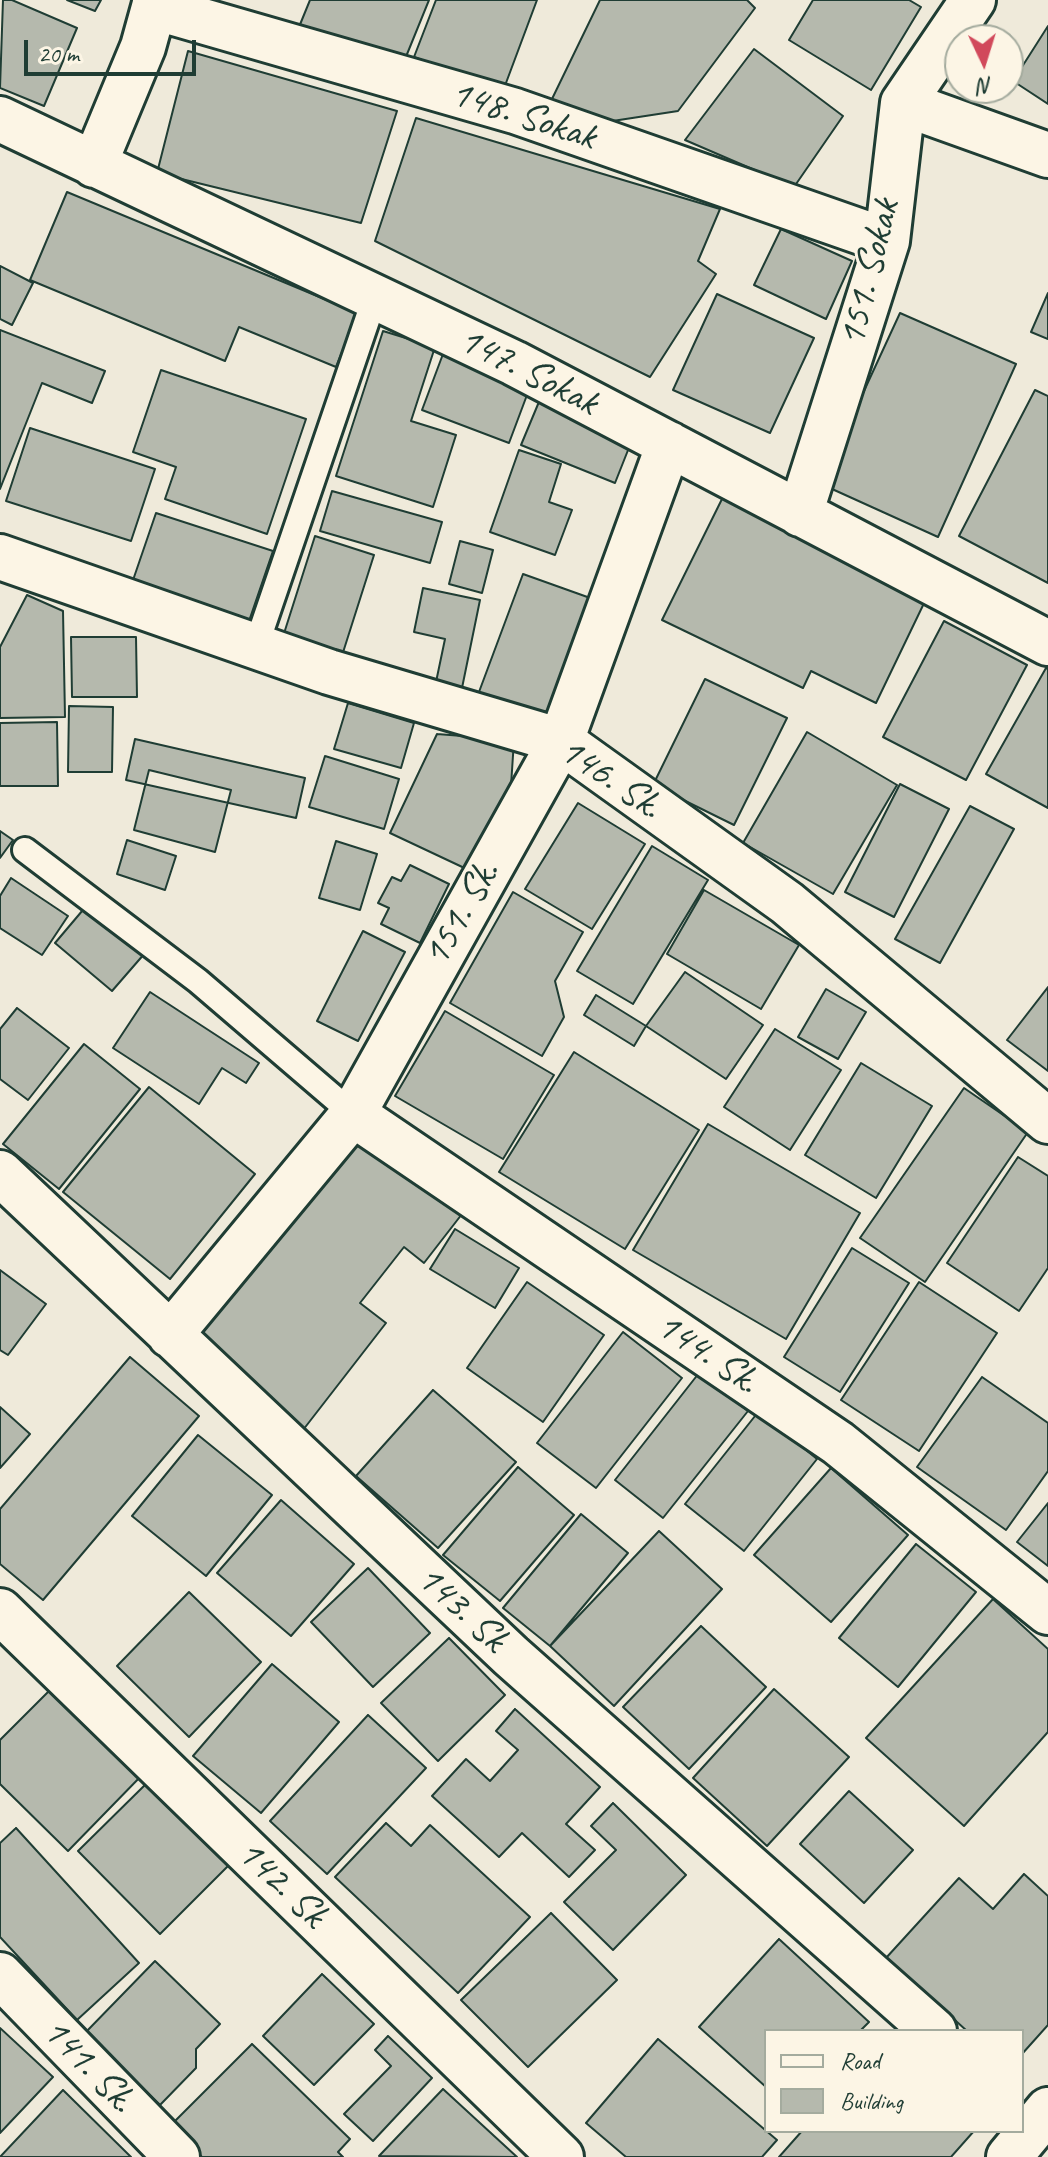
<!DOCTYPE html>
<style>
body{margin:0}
#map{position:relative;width:1048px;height:2157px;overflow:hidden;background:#efeada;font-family:Caveat,sans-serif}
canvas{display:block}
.legend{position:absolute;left:764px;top:2029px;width:260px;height:104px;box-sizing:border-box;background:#fcf5e5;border:2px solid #a4ab9e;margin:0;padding:10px 14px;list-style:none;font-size:24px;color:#1f3d34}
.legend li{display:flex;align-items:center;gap:16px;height:40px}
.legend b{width:40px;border:2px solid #a4ab9e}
.north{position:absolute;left:944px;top:24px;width:80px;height:80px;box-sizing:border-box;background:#fcf5e5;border:2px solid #a4ab9e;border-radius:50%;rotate:176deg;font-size:22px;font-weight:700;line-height:32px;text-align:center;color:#1f3d34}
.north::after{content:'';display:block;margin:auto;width:28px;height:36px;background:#d1495b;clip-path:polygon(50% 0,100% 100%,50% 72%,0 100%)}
.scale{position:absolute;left:24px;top:40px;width:172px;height:36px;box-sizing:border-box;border:4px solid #1f3d34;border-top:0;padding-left:10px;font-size:24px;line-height:28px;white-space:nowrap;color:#1f3d34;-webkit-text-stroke:6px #fcf5e5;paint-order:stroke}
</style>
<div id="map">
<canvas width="1048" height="2157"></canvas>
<ul class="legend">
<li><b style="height:10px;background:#fcf5e5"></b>Road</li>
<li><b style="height:22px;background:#b5b9ad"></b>Building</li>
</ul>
<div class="north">N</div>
<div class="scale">20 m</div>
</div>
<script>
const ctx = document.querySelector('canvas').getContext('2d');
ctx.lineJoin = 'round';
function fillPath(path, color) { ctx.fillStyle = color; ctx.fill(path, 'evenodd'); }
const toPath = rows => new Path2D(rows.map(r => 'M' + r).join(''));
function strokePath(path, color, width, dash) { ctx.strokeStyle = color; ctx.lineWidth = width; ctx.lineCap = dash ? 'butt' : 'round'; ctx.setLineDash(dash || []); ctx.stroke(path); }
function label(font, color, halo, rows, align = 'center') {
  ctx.font = font + ' Caveat,sans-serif'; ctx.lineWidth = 6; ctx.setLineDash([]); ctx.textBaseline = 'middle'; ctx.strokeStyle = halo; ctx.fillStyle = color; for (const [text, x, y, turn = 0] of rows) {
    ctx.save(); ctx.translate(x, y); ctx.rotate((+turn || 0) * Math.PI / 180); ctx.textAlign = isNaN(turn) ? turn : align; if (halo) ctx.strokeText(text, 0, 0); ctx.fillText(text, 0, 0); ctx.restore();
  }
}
const building = toPath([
 [3,0,12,0,77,28,44,106,0,88,3,0],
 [67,0,101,0,95,11,67,0],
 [310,0,429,0,401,69,299,27,310,0],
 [436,0,537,0,503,91,414,57,436,0],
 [600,0,747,0,755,8,678,111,606,122,551,101,600,0],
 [813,0,909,0,921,7,871,90,789,40,813,0],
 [1048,26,1048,104,1013,81,1048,26],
 [754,49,843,116,794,187,685,140,754,49],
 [188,51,397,111,361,223,157,173,188,51],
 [416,118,720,209,698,261,716,274,650,377,375,241,416,118],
 [67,192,358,313,336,367,239,327,225,361,30,280,67,192],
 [781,229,852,261,826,319,754,285,781,229],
 [0,266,33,283,12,325,0,319,0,266],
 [1048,293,1048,339,1031,332,1048,293],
 [717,294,814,338,770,433,673,390,717,294],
 [900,313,1016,364,938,537,821,484,900,313],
 [0,330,105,371,92,403,42,383,0,489,0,330],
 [383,331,435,347,411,421,456,435,433,507,336,476,383,331],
 [443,354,530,387,509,443,422,410,443,354],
 [161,370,306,419,267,534,165,499,176,467,133,452,161,370],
 [1035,390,1048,396,1048,583,959,536,1035,390],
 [541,397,634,435,615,483,521,445,541,397],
 [30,428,155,469,131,541,6,501,30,428],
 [519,450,561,464,549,502,572,510,555,555,490,532,519,450],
 [332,491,442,522,430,563,320,531,332,491],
 [723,497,927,597,876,703,811,671,803,688,662,620,723,497],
 [156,513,273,551,248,624,131,586,156,513],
 [315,536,374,555,339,665,280,646,315,536],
 [460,541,493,550,482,593,449,584,460,541],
 [523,574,593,599,546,726,476,700,523,574],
 [423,588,480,600,462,688,436,682,445,639,414,632,423,588],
 [27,595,63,611,65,717,0,718,0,647,27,595],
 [944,621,1027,665,966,780,883,737,944,621],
 [71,637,136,637,137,697,72,697,71,637],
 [1046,668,1048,669,1048,808,986,774,1046,668],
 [705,679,787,718,734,825,653,785,705,679],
 [348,703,414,723,401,768,334,749,348,703],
 [69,706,113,707,112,772,68,772,69,706],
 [57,722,58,786,0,786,0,723,57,722],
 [807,732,897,785,833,894,743,843,807,732],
 [437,734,514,740,510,801,475,873,390,833,437,734],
 [135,739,305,778,296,818,126,780,135,739],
 [325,756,399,779,384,829,309,807,325,756],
 [149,770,231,790,215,852,134,830,149,770],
 [900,784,949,809,894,917,845,892,900,784],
 [578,803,645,844,592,929,525,889,578,803],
 [970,806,1014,829,940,963,895,939,970,806],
 [0,831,13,840,0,858,0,831],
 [127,840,176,856,165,890,117,874,127,840],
 [336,841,377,854,360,910,319,898,336,841],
 [652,846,708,880,633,1004,577,971,652,846],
 [410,865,449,884,420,943,381,924,389,908,378,903,392,877,401,881,410,865],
 [11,878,68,916,42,955,0,928,0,896,11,878],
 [704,890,799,945,761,1009,667,954,704,890],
 [513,892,583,932,555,981,564,1017,542,1056,450,1003,513,892],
 [88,904,145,953,112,991,55,943,88,904],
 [363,931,405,952,358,1041,317,1021,363,931],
 [685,972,763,1025,726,1079,646,1026,685,972],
 [1048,987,1048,1071,1007,1040,1048,987],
 [826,989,866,1012,838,1059,798,1037,826,989],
 [150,992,259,1063,246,1083,222,1068,199,1104,113,1048,150,992],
 [596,995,646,1026,634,1046,584,1015,596,995],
 [17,1008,69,1048,28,1100,0,1079,0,1029,17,1008],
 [445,1011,554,1075,503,1159,395,1096,445,1011],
 [775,1029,841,1070,790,1150,724,1107,775,1029],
 [84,1044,140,1089,59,1189,3,1144,84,1044],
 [574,1052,699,1130,625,1249,499,1172,574,1052],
 [861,1063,932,1106,876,1198,805,1155,861,1063],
 [149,1087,255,1174,170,1279,63,1192,149,1087],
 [964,1088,1028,1132,925,1282,860,1238,964,1088],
 [708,1124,860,1213,786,1339,633,1250,708,1124],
 [354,1130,462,1214,424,1263,404,1247,360,1303,386,1323,303,1430,189,1341,354,1130],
 [1018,1157,1048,1176,1048,1268,1019,1311,947,1263,1018,1157],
 [455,1229,519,1268,495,1308,430,1269,455,1229],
 [852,1248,909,1283,840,1392,784,1357,852,1248],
 [0,1270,46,1304,8,1355,0,1350,0,1270],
 [527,1282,604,1335,543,1422,467,1368,527,1282],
 [919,1282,997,1333,919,1451,841,1400,919,1282],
 [623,1332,682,1378,596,1488,537,1443,623,1332],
 [130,1357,199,1416,43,1600,0,1564,0,1509,130,1357],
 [699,1373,748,1411,663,1518,615,1480,699,1373],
 [982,1377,1048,1423,1048,1471,1006,1530,917,1467,982,1377],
 [433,1390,516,1462,438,1548,356,1476,433,1390],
 [0,1407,30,1434,0,1468,0,1407],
 [759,1411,817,1459,744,1551,685,1504,759,1411],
 [198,1435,272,1495,206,1576,132,1516,198,1435],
 [518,1467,574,1515,500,1601,443,1555,518,1467],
 [831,1468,908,1535,831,1622,754,1555,831,1468],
 [281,1500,354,1564,291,1636,217,1573,281,1500],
 [1048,1503,1048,1566,1017,1542,1048,1503],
 [581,1514,628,1553,550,1646,503,1608,581,1514],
 [659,1531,722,1589,614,1706,550,1646,659,1531],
 [916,1544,976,1592,898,1687,839,1638,916,1544],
 [368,1568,430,1633,373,1687,311,1622,368,1568],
 [189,1592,261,1662,189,1737,117,1666,189,1592],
 [993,1599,1048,1649,1048,1732,964,1826,866,1738,993,1599],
 [701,1626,766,1687,689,1769,623,1707,701,1626],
 [449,1638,505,1695,438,1761,381,1703,449,1638],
 [272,1664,339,1722,261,1813,193,1756,272,1664],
 [55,1685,145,1772,68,1851,0,1784,0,1740,55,1685],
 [774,1689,849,1757,767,1846,693,1778,774,1689],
 [515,1709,600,1787,566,1824,595,1850,569,1877,522,1833,499,1857,432,1796,466,1759,490,1781,518,1750,496,1731,515,1709],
 [368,1715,426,1768,327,1874,270,1821,368,1715],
 [150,1780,232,1862,160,1934,78,1851,150,1780],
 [849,1791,913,1850,864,1903,800,1844,849,1791],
 [613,1803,686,1875,613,1950,564,1902,616,1850,591,1826,613,1803],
 [386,1823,411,1846,430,1825,530,1917,458,1993,335,1877,386,1823],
 [16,1828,139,1963,77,2020,0,1937,0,1843,16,1828],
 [1024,1874,1048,1896,1048,2025,1022,2054,1022,2031,967,2031,886,1958,959,1878,993,1909,1024,1874],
 [551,1913,617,1980,528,2067,461,2000,551,1913],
 [779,1939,869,2022,860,2031,766,2031,766,2087,699,2027,779,1939],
 [155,1961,220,2024,196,2049,196,2068,160,2105,85,2033,155,1961],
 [322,1974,374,2024,314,2085,263,2036,322,1974],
 [0,2028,53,2077,0,2133,0,2028],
 [388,2036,432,2078,373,2141,344,2114,391,2066,375,2050,388,2036],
 [658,2039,777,2140,762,2157,626,2157,586,2123,658,2039],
 [252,2044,350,2139,338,2152,343,2157,202,2157,170,2126,252,2044],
 [443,2089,517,2157,379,2156,443,2089],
 [63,2090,131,2157,0,2157,63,2090],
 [802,2131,974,2131,951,2157,779,2157,802,2131]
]);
const service = toPath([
 [256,646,375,297],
 [25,850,198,981,353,1114]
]);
const minor = toPath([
 [154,7,515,111,887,241],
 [903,103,1048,155],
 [0,119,514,363,1048,643],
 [94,165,143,47,156,0],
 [800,514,887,241,903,103,973,0],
 [0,557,329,672,561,741,787,903,1048,1121],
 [353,1114,838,1443,1048,1612],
 [0,1173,511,1656,934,2031],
 [170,1335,353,1114,561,741,669,444],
 [0,1611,561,2157],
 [0,1975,177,2157],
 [1009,2157,1048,2110]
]);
const streetNames = [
 ["148. Sokak",523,116,18],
 ["151. Sokak",870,273,-76],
 ["147. Sokak",528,372,27],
 ["146. Sk.",610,779,34],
 ["151. Sk.",462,914,-60],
 ["144. Sk.",707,1354,34],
 ["143. Sk",461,1609,43],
 ["142. Sk",281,1884,44],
 ["141. Sk.",88,2066,46]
];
fillPath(building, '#b5b9ad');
strokePath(building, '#1f3d34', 2);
strokePath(service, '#1f3d34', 30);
strokePath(minor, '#1f3d34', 50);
strokePath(service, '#fcf5e5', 24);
strokePath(minor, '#fcf5e5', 44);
label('40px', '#1f3d34', '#fcf5e5', streetNames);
</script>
